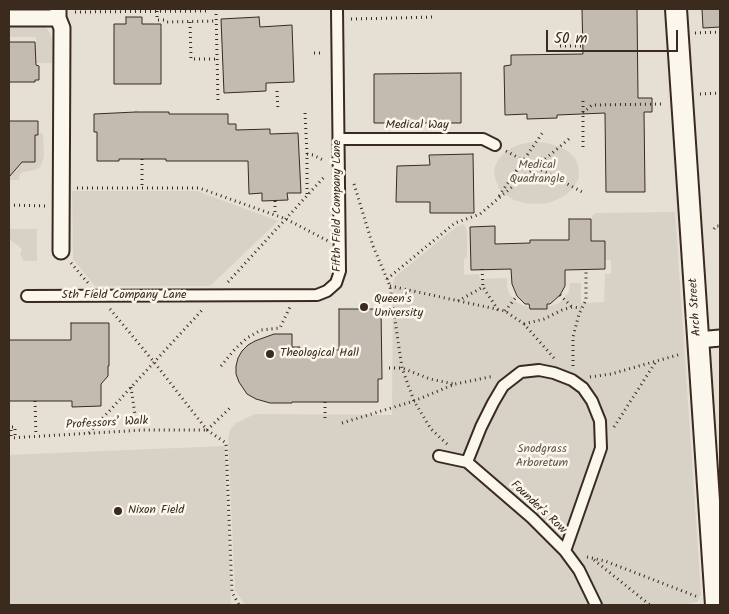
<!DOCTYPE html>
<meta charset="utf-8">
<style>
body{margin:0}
#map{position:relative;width:729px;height:614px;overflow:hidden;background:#f3efe4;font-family:Kalam,sans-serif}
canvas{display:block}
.frame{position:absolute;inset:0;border:10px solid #3b2a1e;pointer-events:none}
.scale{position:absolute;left:546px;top:30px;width:132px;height:22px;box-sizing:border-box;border:2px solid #3b2a1e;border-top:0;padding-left:6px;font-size:15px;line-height:18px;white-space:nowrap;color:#3b2a1e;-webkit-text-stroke:4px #fbf7ec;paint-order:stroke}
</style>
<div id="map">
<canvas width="729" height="614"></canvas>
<div class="frame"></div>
<div class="scale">50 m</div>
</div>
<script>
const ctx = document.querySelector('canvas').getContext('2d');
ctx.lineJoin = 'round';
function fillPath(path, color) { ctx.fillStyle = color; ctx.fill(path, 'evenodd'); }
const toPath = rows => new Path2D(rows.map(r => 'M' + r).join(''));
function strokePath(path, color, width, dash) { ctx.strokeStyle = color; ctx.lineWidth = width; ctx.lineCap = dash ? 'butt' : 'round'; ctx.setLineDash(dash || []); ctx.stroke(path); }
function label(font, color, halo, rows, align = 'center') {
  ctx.font = font + ' Kalam,sans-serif'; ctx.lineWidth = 5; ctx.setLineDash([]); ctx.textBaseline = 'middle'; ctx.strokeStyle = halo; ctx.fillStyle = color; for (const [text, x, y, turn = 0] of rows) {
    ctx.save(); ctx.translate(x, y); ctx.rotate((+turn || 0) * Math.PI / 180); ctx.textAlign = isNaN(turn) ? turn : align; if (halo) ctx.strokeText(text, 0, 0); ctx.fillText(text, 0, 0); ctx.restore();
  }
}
const built = toPath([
 [9,9,720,9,720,605,9,605]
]);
const green = toPath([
 [9,24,40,25,46,28,49,32,52,38,52,63,36,63,36,37,9,37],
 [43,133,44,157,40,167,35,170,23,172,20,174,19,180,9,180,9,169,13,169,20,162,35,162,35,135,38,135,38,134],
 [536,142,547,143,560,147,568,151,575,158,578,166,579,178,573,188,567,194,558,199,548,203,536,204,525,203,514,200,502,192,499,188,495,178,494,169,498,160,506,151,516,146,526,143],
 [72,191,197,191,278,221,210,286,95,286,73,259],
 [675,212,701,595,697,602,681,605,245,605,235,590,228,440,230,430,236,423,255,414,392,415,393,285,394,279,396,276,456,227,464,224,467,231,467,258,464,259,464,275,479,274,480,279,507,278,507,287,509,293,512,297,516,302,522,305,529,307,530,309,547,309,547,306,554,305,559,303,565,297,569,292,570,283,581,283,581,303,604,302,605,274,611,274,611,260,605,260,605,241,591,241,592,216,594,214,598,213],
 [9,229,37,229,37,261,24,261,20,254,22,250,21,248,9,239],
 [225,446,231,605,9,605,9,455]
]);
const building = toPath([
 [582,9,637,9,638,98,652,98,652,112,644,112,645,192,606,192,605,113,557,115,557,118,527,119,527,114,505,115,504,66,511,65,511,55,583,54,582,9],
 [702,9,720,9,720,27,703,28,702,9],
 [126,17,142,17,142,24,161,24,161,84,114,84,114,24,126,24,126,17],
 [259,17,260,27,292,25,294,82,266,83,266,91,224,93,221,19,259,17],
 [9,42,35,42,36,65,39,66,39,80,35,80,35,82,9,82,9,42],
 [461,73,461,123,374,123,374,74,461,73],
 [136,112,169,112,169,114,228,114,228,124,236,124,236,130,270,129,270,134,298,133,301,193,287,193,288,200,262,201,262,193,249,194,248,161,166,161,166,159,119,159,119,161,97,161,97,132,94,132,94,114,136,112],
 [9,121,38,121,38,135,35,135,35,162,22,162,9,177,9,121],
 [473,154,474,213,430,213,430,202,396,202,397,166,430,165,429,155,473,154],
 [569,219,591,219,591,241,605,241,605,269,565,270,565,286,560,295,550,304,547,304,547,309,530,309,529,304,525,304,517,296,512,284,511,269,471,270,470,227,495,226,495,244,530,243,530,240,569,240,569,219],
 [339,309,381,309,382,379,378,379,378,402,292,402,292,403,270,403,256,399,247,394,239,382,236,374,236,366,238,358,242,351,248,345,255,341,274,334,292,334,292,347,300,347,300,357,333,357,333,350,339,350,339,309],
 [71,323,109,323,109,366,108,366,108,376,101,384,101,406,72,407,72,401,9,401,9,340,71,340,71,323]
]);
const path = toPath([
 [216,9,218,101],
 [157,11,157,20,165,20,167,22,216,21],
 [75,12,207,11,207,9],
 [351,19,436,17],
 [190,22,191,59,217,59],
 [695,33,720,32],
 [560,46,582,46],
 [314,53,324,53],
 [277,91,278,111],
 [700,94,720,93],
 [583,101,583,148],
 [305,113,307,154,307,195],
 [583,113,592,105,664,104],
 [506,151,584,193],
 [307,154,313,155,325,161],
 [142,159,142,188],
 [354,184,373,246,390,286,402,368,414,401,431,429,447,444],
 [77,188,199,188,286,219,328,241],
 [499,196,543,132],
 [275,201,275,215],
 [9,205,46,206],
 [714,229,716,226,720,226],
 [719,243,720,243],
 [71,263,88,283],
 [482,269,483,287],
 [387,279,455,223,480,214,570,138],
 [228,282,325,176],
 [390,286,505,311,524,324,554,358],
 [560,295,572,307],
 [458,301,483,287,498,310],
 [110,309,154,362,207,430,226,443,232,592,239,605],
 [505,311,517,296],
 [524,324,544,319,562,310,572,307,581,308],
 [221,366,235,349,247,338,261,330,280,328,290,307],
 [573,366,573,337,579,314,586,300,586,270],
 [389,368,402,368,430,379,454,384],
 [590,377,611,374,681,354],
 [131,387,136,422],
 [35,401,36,436],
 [325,402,325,422],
 [342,423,414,401,455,384,494,376],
 [614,427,655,363],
 [207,430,230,408],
 [89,433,204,308],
 [11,436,11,427,15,427,15,437],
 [9,438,144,430,206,430],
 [587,557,605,561,698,597],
 [594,560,650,605]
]);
const service = toPath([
 [339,139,483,139,495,145],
 [27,296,317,295,327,291,336,283,340,271,337,9],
 [439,456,467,462,532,518,565,551,579,570,596,605],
 [467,462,481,427,493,403,503,386,521,372,539,370,554,373,572,380,583,388,592,401,600,421,601,448,565,551]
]);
const pedestrian = toPath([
 [58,9,58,18,62,28,61,251],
 [9,18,58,18],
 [698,340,720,338]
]);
const minor = toPath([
 [676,9,716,605]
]);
const markers = [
 [364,307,5,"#3b2a1e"],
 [270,354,5,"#3b2a1e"],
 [118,511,5,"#3b2a1e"]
];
const streetNames = [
 ["Medical Way",417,126],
 ["Fifth Field Company Lane",338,206,-90],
 ["5th Field Company Lane",124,296],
 ["Arch Street",696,307,-94],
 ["Professors’ Walk",107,424,-3],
 ["Founder's Row",538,508,43]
];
const parkNames = [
 ["Medical",537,166],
 ["Quadrangle",537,180],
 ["Snodgrass",542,450],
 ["Arboretum",542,464]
];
const poiNames = [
 ["Queen's",374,300],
 ["University",374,314],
 ["Theological Hall",280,354],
 ["Nixon Field",128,511]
];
fillPath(built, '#e5dfd4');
fillPath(green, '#d8d1c6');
fillPath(building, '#c3bbb0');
strokePath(building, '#3b2a1e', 1);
strokePath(service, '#3b2a1e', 14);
strokePath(pedestrian, '#3b2a1e', 19);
strokePath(minor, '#3b2a1e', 24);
strokePath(path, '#3b2a1e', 3, [1, 4]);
strokePath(service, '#fbf7ec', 10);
strokePath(pedestrian, '#fbf7ec', 15);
strokePath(minor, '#fbf7ec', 20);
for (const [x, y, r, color] of markers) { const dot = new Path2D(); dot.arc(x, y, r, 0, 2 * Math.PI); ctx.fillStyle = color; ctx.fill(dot); strokePath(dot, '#fbf7ec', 2); }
label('12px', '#3b2a1e', '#fbf7ec', streetNames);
label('12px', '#625448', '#fbf7ec', parkNames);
label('12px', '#3b2a1e', '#fbf7ec', poiNames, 'left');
</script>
